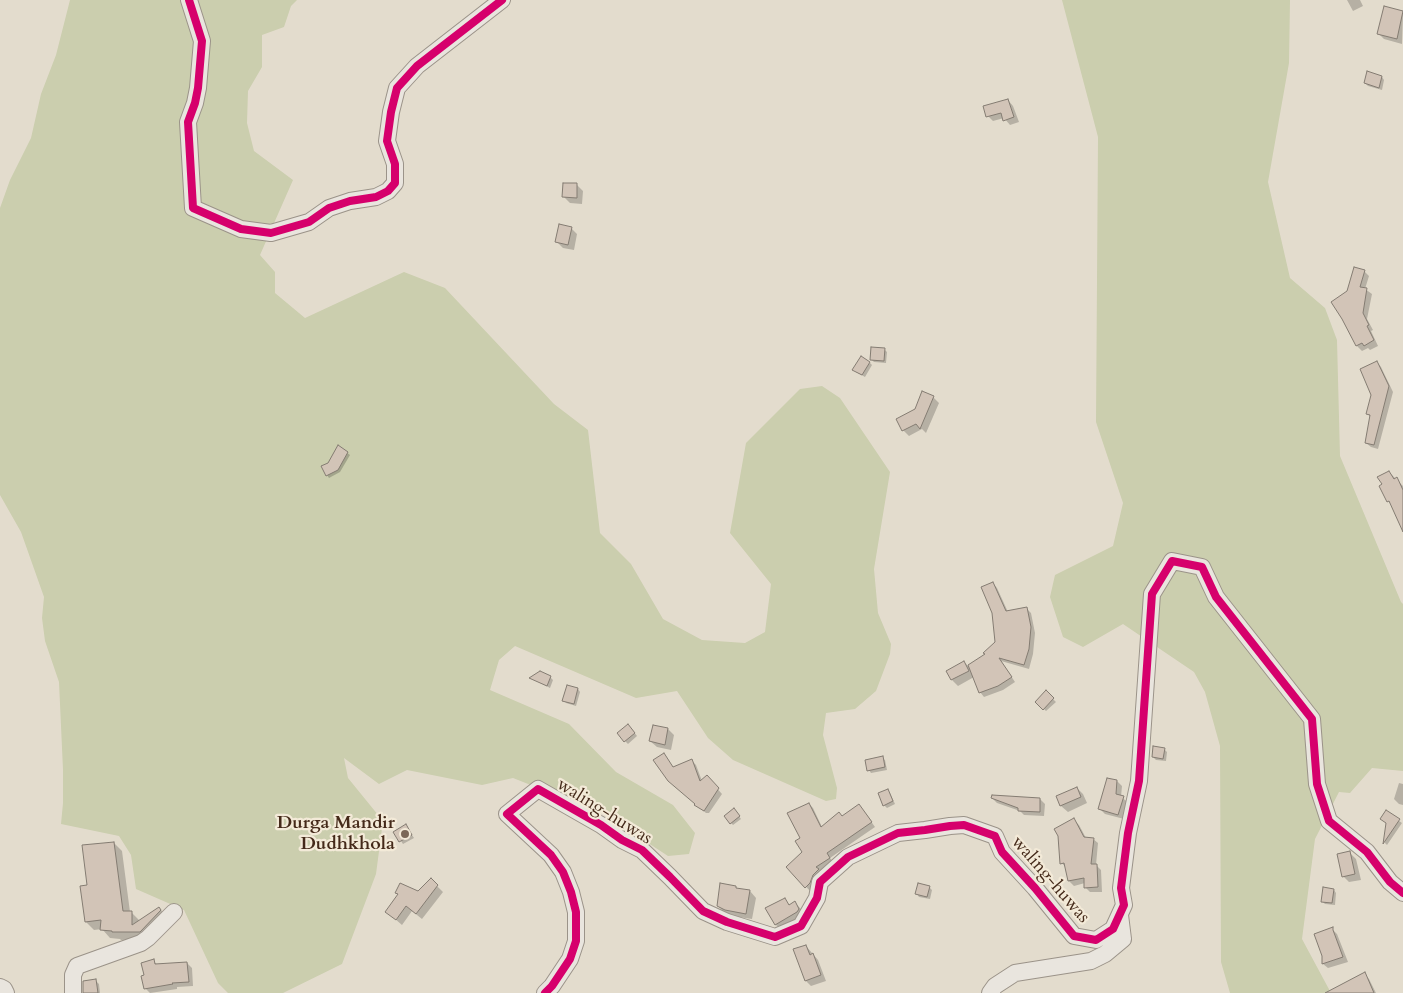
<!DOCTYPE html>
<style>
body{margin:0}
canvas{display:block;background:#e3dccd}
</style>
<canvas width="1403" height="993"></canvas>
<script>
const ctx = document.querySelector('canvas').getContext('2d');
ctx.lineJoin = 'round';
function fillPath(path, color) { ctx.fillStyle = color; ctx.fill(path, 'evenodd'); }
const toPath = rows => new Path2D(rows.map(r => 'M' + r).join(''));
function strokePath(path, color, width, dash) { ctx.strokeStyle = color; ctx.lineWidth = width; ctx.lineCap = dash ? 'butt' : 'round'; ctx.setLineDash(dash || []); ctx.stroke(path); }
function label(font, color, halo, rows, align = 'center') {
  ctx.font = font + ' Cardo,serif'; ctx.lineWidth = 4.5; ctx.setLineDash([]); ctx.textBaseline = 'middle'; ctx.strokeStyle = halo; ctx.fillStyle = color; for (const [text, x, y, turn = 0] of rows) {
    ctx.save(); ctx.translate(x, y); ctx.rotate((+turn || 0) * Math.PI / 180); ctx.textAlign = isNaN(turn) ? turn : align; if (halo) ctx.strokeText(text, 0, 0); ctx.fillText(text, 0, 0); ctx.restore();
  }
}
const green = toPath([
 [70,0,297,0,291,6,284,27,262,35,262,67,248,91,247,123,254,151,293,180,260,255,275,272,275,293,305,318,404,272,445,288,554,404,588,430,600,533,631,564,663,619,702,640,745,643,765,632,771,584,730,533,746,443,800,389,822,386,840,398,890,472,874,569,878,613,891,644,890,654,876,691,855,709,826,713,823,735,837,788,836,799,826,801,733,760,708,738,677,691,636,698,515,646,499,660,490,690,569,724,616,772,673,805,695,833,689,854,668,856,604,814,513,778,482,785,407,770,379,784,344,758,348,778,383,821,376,874,342,964,283,993,228,993,218,983,184,910,136,889,131,855,119,836,61,824,63,803,63,770,59,682,45,641,42,618,44,597,21,532,0,495,0,208,10,180,31,138,41,94,56,55],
 [1062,0,1290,0,1289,63,1268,182,1290,278,1325,308,1337,340,1340,456,1401,602,1403,604,1403,771,1372,768,1350,793,1339,792,1315,839,1302,939,1331,993,1230,993,1221,962,1220,746,1205,692,1194,672,1123,624,1083,647,1063,637,1050,597,1055,575,1113,546,1123,503,1096,422,1098,137]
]);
const shadow = toPath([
 [1347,0,1360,0,1363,6,1353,11],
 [1385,8,1403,13,1402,44,1384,39,1378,33],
 [1382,77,1384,80,1382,90,1368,86,1365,83],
 [1008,100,1013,106,1019,122,1010,125,1004,118,993,121,988,116],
 [577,185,583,191,582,204,570,203,564,197],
 [571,228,577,234,574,250,563,248,557,242],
 [1364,271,1369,276,1365,289,1372,294,1367,319,1373,330,1371,331,1378,346,1370,350,1368,348,1362,351,1357,346,1343,318,1348,292],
 [884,349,887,352,886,363,874,362,871,359],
 [1377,362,1381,367,1393,392,1378,449,1371,447,1366,443,1371,418,1368,414,1373,395],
 [870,363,872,365,865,377,856,372],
 [933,397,939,403,926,433,922,429,909,436,903,430,916,410],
 [339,447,350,455,340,472,329,478,327,475],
 [1389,472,1403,486,1403,529,1393,506,1388,501,1383,485],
 [993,583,997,588,1008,612,1026,608,1031,613,1035,633,1033,654,1029,669,1001,661,1015,682,1003,690,984,697,980,692,974,677,958,686,952,680,964,662,972,670,996,643],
 [550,677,553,680,550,688,531,678],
 [578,689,580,692,576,706,566,703,564,700],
 [1046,692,1056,702,1046,711,1037,702],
 [654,726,668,729,674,735,671,750,657,747,650,741],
 [631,728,637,736,628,744,625,741],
 [1164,749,1167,752,1166,761,1156,760,1153,757],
 [664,755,674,768,692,761,696,765,702,781,707,777,722,794,709,813,706,813,696,805],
 [882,758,885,760,887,770,871,773,869,770],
 [1117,781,1122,786,1121,797,1129,803,1124,819,1105,814,1099,808],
 [1399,783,1403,784,1403,805,1399,804,1394,799],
 [1077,788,1083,794,1087,803,1068,812,1061,806,1058,796],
 [888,790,890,793,895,804,887,808,884,805],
 [992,798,1040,799,1045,804,1044,816,1024,815,1020,811,997,803],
 [809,804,813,808,822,827,843,817,863,810,875,827,830,858,834,863,810,891,788,867,804,852,801,839],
 [736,812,741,819,733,825,731,823],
 [1386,812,1402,823,1387,845,1385,843,1387,823],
 [1074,820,1079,825,1086,838,1093,839,1098,843,1096,865,1101,870,1102,892,1090,892,1085,887,1085,883,1074,886,1069,881,1066,868,1062,863],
 [406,826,414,838,403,844,395,832],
 [114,843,122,851,130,912,131,912,140,921,159,908,167,916,148,939,121,940,120,939,110,938,102,929,94,930,86,922,88,886],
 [1350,853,1356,859,1361,880,1349,882,1343,876],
 [431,880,443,892,422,919,412,911,402,925,387,912,399,895,396,893,418,893],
 [736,887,738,890,750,891,756,898,752,919,732,916,724,912,718,906],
 [929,887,932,890,930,899,919,897,917,894],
 [1334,890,1336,893,1335,905,1325,904,1322,901],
 [784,899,790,906,795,903,800,908,804,914,781,929,776,925,767,909],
 [1332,929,1337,934,1348,962,1328,968,1323,964],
 [806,946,818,960,826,981,811,986,806,981],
 [153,961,158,965,187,963,192,968,193,986,177,987,177,989,150,993,145,988],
 [1364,974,1369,979,1376,993,1342,993],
 [96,981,99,984,100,993,86,993]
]);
const building = toPath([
 [1384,6,1403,11,1397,39,1377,34,1384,6],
 [1367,71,1382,76,1379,88,1364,83,1367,71],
 [1008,99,1014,117,1003,121,1001,113,986,117,983,106,1008,99],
 [563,183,577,183,577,198,562,197,563,183],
 [559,224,572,227,568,245,555,242,559,224],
 [1354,267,1365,270,1360,287,1367,288,1363,313,1369,325,1367,326,1374,340,1364,346,1362,343,1356,346,1342,319,1331,302,1347,291,1354,267],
 [871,347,885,348,884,361,870,360,871,347],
 [861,356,870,362,862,375,852,370,861,356],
 [1377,361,1389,386,1374,445,1365,443,1370,415,1366,414,1371,395,1360,369,1377,361],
 [922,391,934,396,920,429,916,424,902,431,896,419,915,409,922,391],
 [338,445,348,452,338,470,326,476,321,466,328,463,338,445],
 [1389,471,1394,479,1397,477,1403,490,1403,532,1389,501,1387,502,1379,486,1382,484,1377,477,1389,471],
 [993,582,1006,611,1027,607,1031,627,1029,649,1024,665,999,658,1012,677,998,686,979,693,968,665,985,654,983,653,995,642,992,613,981,587,993,582],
 [964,661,969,671,951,680,946,671,964,661],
 [540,671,551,676,547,686,529,678,540,671],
 [567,685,578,688,574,704,562,701,567,685],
 [1046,690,1054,698,1043,710,1035,702,1046,690],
 [628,724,635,733,624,742,617,733,628,724],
 [653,725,668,728,665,745,649,741,653,725],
 [1153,746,1165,748,1163,759,1152,757,1153,746],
 [664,753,673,767,692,759,700,781,707,775,719,788,704,811,694,805,695,804,668,781,653,760,664,753],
 [883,756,885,767,867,771,865,760,883,756],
 [1107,778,1117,780,1116,794,1124,796,1118,815,1098,809,1107,778],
 [1077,787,1081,797,1060,806,1056,796,1077,787],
 [888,789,893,801,883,806,878,793,888,789],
 [992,795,1040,798,1040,812,1018,811,1018,808,991,798,992,795],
 [809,803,821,827,839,812,842,816,859,804,872,822,827,853,830,858,816,867,819,869,813,875,810,883,805,888,786,867,802,852,795,841,800,838,787,813,809,803],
 [734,808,740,816,730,824,724,816,734,808],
 [1386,810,1400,819,1383,844,1386,823,1380,819,1386,810],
 [1074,818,1084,837,1094,838,1091,864,1097,864,1098,887,1084,888,1084,878,1068,881,1064,863,1060,864,1058,836,1054,829,1074,818],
 [406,824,412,835,399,842,393,832,406,824],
 [114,842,123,911,132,911,132,925,159,907,161,910,140,932,112,932,112,931,100,930,101,920,85,922,80,886,87,885,82,845,114,842],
 [1350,851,1355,874,1342,877,1337,854,1350,851],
 [431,878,438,885,416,914,406,906,396,920,385,912,398,894,395,893,400,883,418,891,431,878],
 [720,883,736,886,736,888,750,890,746,914,725,910,717,906,720,883],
 [918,883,930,886,927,897,915,894,918,883],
 [1323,887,1334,889,1332,903,1321,902,1323,887],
 [785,898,789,905,795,901,799,909,797,912,775,925,765,908,785,898],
 [1333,927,1333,930,1343,957,1322,964,1322,956,1314,934,1333,927],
 [806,945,810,955,813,953,821,975,805,981,793,949,806,945],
 [154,959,155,964,187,962,189,982,172,983,173,984,144,989,141,976,144,975,141,963,154,959],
 [1365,972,1374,993,1325,993,1365,972],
 [96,979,98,993,83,993,83,981,96,979]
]);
const street = toPath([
 [189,0,202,41,198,88,195,103,188,122,193,208,241,229,271,233,309,222,329,208,350,201,376,197,388,191,395,183,395,164,387,141,391,112,397,88,417,66,502,0],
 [0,987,4,989,6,993],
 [73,993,73,975,77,966,141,943,148,938,174,912],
 [545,993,552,986,570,959,576,941,576,912,571,892,563,872,551,855,507,814,538,789,601,825,622,840,642,850,670,877,703,911,727,922,775,937,801,926,817,898,820,882,848,857,898,833,925,830,950,826,964,825,995,836,1002,852,1035,888,1074,936,1096,940,1113,929,1124,905,1121,888,1128,833,1139,781,1152,594,1172,561,1202,567,1216,597,1312,719,1317,784,1329,821,1367,852,1390,882,1403,893],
 [990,993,995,986,1015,973,1091,961,1105,954,1123,939,1120,915]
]);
const cycleway = toPath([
 [189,0,202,41,198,88,195,103,188,122,193,208,241,229,271,233,309,222,329,208,350,201,376,197,388,191,395,183,395,164,387,141,391,112,397,88,417,66,502,0],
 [545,993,552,986,570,959,576,941,576,912,571,892,563,872,551,855,507,814,538,789,601,825,622,840,642,850,670,877,703,911,727,922,775,937,801,926,817,898,820,882,848,857,898,833,925,830,950,826,964,825,995,836,1002,852,1035,888,1074,936,1096,940,1113,929,1124,905,1121,888,1128,833,1139,781,1152,594,1172,561,1202,567,1216,597,1312,719,1317,784,1329,821,1367,852,1390,882,1403,893]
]);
const markers = [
 [405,834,5,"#7c6858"]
];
const streetNames = [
 ["waling-huwas",604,812,32],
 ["waling-huwas",1050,880,49]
];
const poiNames = [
 ["Durga Mandir",395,824],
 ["Dudhkhola",395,845]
];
fillPath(green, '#cbceae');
fillPath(shadow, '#0003');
fillPath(building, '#d2c4b7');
strokePath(building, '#847c72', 1);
strokePath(street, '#9b9389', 18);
strokePath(street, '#e9e5de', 16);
strokePath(cycleway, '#d6006c', 8);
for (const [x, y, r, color] of markers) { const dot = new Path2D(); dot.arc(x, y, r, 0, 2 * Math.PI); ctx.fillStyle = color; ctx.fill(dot); strokePath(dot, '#f3ead8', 2); }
label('18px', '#442919', '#f3ead8', streetNames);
label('bold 18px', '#442919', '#f3ead8', poiNames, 'right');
</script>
